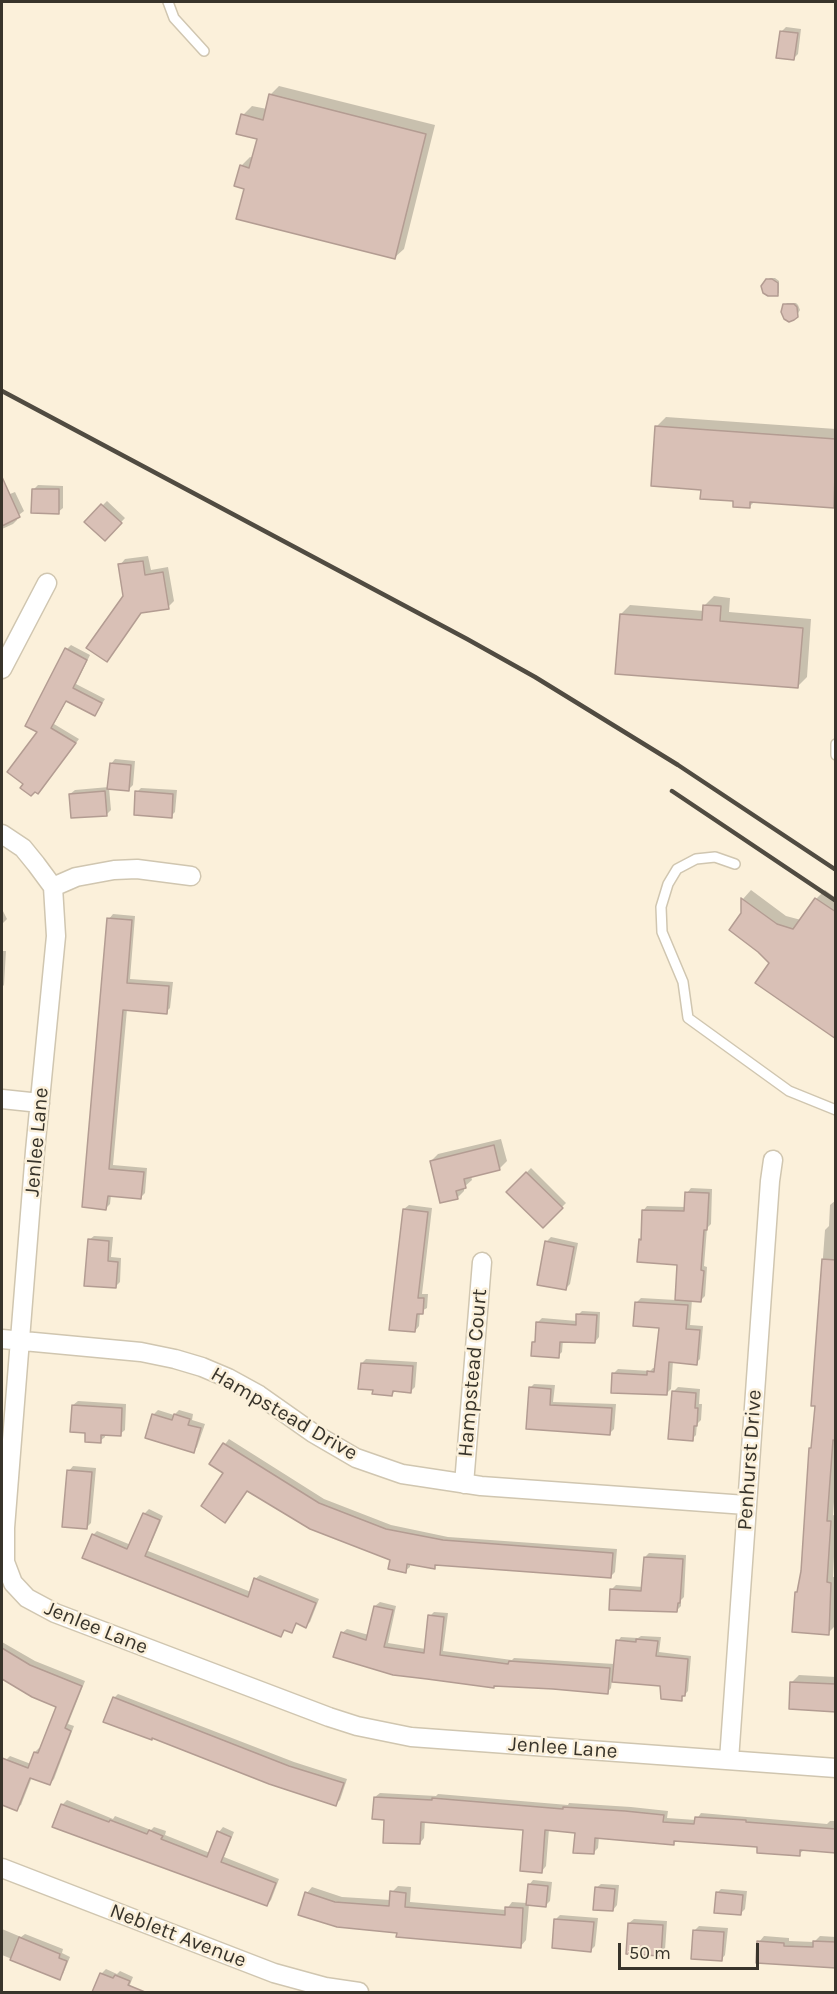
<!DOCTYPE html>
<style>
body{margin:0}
#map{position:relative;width:837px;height:1994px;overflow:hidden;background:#fbf0da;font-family:Karla,sans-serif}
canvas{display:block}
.frame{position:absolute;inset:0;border:3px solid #38342b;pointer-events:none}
.scale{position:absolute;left:618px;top:1943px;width:141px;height:27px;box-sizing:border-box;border:3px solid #38342b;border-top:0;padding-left:8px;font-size:18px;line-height:21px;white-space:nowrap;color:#38342b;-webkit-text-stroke:4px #fbf0da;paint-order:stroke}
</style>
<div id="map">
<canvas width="837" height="1994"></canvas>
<div class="frame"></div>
<div class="scale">50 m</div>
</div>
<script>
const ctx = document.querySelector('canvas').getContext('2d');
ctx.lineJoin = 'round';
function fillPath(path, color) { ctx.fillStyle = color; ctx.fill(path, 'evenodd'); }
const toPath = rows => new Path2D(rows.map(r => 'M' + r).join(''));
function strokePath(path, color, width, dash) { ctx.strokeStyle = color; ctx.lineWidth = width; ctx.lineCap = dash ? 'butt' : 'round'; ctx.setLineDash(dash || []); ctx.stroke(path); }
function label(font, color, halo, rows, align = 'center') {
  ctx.font = font + ' Karla,sans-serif'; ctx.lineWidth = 5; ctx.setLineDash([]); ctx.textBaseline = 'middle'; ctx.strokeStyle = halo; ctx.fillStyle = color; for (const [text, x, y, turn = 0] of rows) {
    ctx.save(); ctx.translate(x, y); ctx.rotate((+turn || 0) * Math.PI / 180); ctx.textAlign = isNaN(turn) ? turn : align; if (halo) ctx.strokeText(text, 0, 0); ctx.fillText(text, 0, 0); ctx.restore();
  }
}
const shadow = toPath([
 [786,27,801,29,798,54,794,58,781,32],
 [279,86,435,125,404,249,394,258,246,188,241,166,250,157,254,158,258,138,243,115,252,106,267,109,270,95],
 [770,278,775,278,779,281,779,293,777,294,763,284],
 [787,303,796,303,798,305,800,310,797,315,785,305],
 [666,417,836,429,836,505,834,507,755,501,749,507,703,489,657,426],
 [4,483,10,494,15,492,24,511,16,517,17,520,13,524,2,529,2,484],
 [38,485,63,486,63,508,58,512,33,490],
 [107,501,125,518,105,539,86,522],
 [148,556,151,570,168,567,174,601,168,607,142,611,106,660,125,597,120,565,125,559],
 [714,596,730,598,729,612,811,619,807,677,798,686,621,614,630,605,704,611,704,606],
 [71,645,90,655,76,684,105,699,95,714,67,700,54,724,79,739,41,789,39,731,67,649],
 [115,759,135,761,133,785,128,790,109,788,111,810,106,815,70,794,75,790,109,787,111,764],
 [141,788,177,790,175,812,171,816,137,792],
 [751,890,786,916,801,920,816,899,825,890,836,898,836,1037,771,962,743,914,743,899],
 [2,909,7,919,2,924],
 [113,914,135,916,130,979,173,982,170,1008,166,1012,127,1009,113,1165,147,1168,145,1193,141,1197,111,1195,110,1204,106,1208,109,919],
 [2,951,6,951,4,985,2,987],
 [501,1139,507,1161,500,1168,471,1176,472,1180,464,1187,464,1191,457,1198,431,1161,438,1154],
 [531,1168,566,1203,543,1226,508,1192],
 [691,1188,712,1189,711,1224,707,1228,704,1266,707,1267,705,1296,701,1300,692,1300,690,1325,703,1326,700,1359,696,1363,673,1361,671,1389,667,1393,614,1373,618,1369,650,1371,653,1368,656,1368,660,1327,636,1303,641,1298,676,1300,679,1264,640,1240,643,1238,643,1211,647,1206,686,1207,687,1193],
 [836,1200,836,1476,833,1515,836,1516,833,1577,836,1577,836,1595,834,1627,828,1633,799,1591,817,1405,812,1405,825,1230,829,1226,830,1205],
 [409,1205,432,1208,422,1294,428,1294,427,1308,420,1312,419,1326,415,1331,404,1209],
 [94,1236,113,1237,111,1257,121,1258,120,1282,115,1287,89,1240],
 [551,1237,578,1243,570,1284,565,1289,546,1242],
 [582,1311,600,1312,599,1337,595,1342,563,1340,562,1352,558,1356,533,1342,536,1339,537,1323,542,1318,577,1321,578,1315],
 [366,1359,417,1362,415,1387,411,1391,396,1390,392,1394,374,1389,362,1363],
 [534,1384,555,1385,553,1402,616,1404,614,1429,610,1433,527,1428,530,1388],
 [678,1387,700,1389,699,1404,702,1404,701,1420,697,1424,696,1435,692,1439,673,1392],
 [78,1401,126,1404,125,1430,120,1434,105,1433,105,1437,100,1441,87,1431,73,1405],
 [158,1410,174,1415,179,1410,193,1414,192,1420,205,1424,197,1447,193,1452,147,1437,154,1414],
 [229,1439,324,1499,391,1525,448,1537,617,1549,615,1572,610,1577,438,1563,434,1568,410,1563,410,1567,405,1571,392,1559,226,1473,211,1463],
 [73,1466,96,1468,91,1523,86,1528,69,1471],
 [149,1509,163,1516,148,1551,251,1592,255,1579,260,1575,319,1599,310,1622,306,1626,298,1622,292,1631,286,1629,281,1636,93,1535,97,1531,131,1545,144,1514],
 [649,1553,686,1555,684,1597,681,1600,681,1606,676,1611,612,1589,616,1585,643,1587,645,1557],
 [380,1602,396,1606,388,1643,426,1649,430,1616,434,1612,448,1613,443,1651,512,1660,514,1658,615,1664,618,1641,621,1637,638,1638,641,1636,661,1637,659,1652,691,1656,688,1691,681,1699,661,1685,612,1680,611,1688,607,1693,494,1685,342,1633,347,1629,369,1635,375,1606],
 [2,1642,35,1661,85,1681,68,1724,74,1726,54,1779,50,1784,32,1777,21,1805,16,1809,2,1803,2,1771,6,1760,10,1756,31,1764,35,1752,39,1748,42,1749,58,1706,33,1696,2,1678],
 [799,1675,836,1677,836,1710,792,1682],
 [118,1694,294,1762,347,1779,340,1800,335,1804,114,1698],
 [380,1793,436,1796,438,1794,568,1805,569,1803,631,1807,668,1811,667,1818,696,1820,701,1813,827,1824,830,1821,836,1821,836,1851,804,1850,799,1854,758,1846,677,1840,673,1844,599,1837,598,1848,593,1853,576,1831,549,1829,546,1866,542,1871,525,1828,425,1821,424,1838,420,1843,386,1819,375,1797],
 [67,1800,113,1819,115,1816,151,1830,154,1827,166,1831,165,1835,210,1853,219,1832,223,1827,234,1832,224,1857,279,1879,271,1900,267,1905,54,1826,63,1804],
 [533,1880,552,1882,550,1901,546,1905,529,1904,526,1940,521,1946,398,1931,307,1893,312,1887,342,1897,391,1900,392,1892,398,1886,411,1887,410,1902,506,1910,512,1902,527,1903,529,1885],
 [601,1884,619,1885,617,1905,613,1910,596,1888],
 [721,1889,747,1891,745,1909,741,1913,717,1893],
 [560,1915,598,1918,595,1946,591,1950,556,1919],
 [634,1919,667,1921,665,1950,660,1955,629,1923],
 [699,1926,728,1928,725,1955,721,1960,695,1930],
 [2,1929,21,1937,25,1934,63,1949,62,1953,70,1957,63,1974,59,1978,2,1955],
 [764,1936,789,1938,789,1941,814,1942,820,1936,836,1937,836,1967,759,1942],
 [106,1969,117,1974,120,1971,133,1977,127,1992,93,1992,101,1974]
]);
const building = toPath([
 [780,31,798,33,794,60,776,58,780,31],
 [269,94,426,134,395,259,236,219,244,189,234,186,240,165,249,168,257,139,236,134,241,114,263,120,269,94],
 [766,279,772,279,778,283,778,296,768,296,763,293,761,286,766,279],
 [783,304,794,304,797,307,798,317,794,320,789,322,784,319,781,312,783,304],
 [655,426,836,439,834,508,750,502,750,508,733,507,733,501,700,499,701,490,651,486,655,426],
 [2,477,20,517,2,526,2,477],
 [32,489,59,489,59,514,31,513,32,489],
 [101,504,122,523,105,541,84,522,101,504],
 [143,561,145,575,163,572,169,609,141,613,107,662,86,648,123,596,118,564,143,561],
 [703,605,721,606,720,621,803,628,798,688,615,674,620,614,702,620,703,605],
 [65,648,87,660,73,688,102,703,95,716,66,701,51,728,76,743,38,794,35,792,31,796,20,788,23,784,7,772,37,732,25,726,65,648],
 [110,763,131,765,129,791,107,789,110,763],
 [105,791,107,816,71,818,69,794,105,791],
 [135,791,173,794,172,818,134,815,135,791],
 [741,898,777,924,793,929,815,898,836,912,836,1039,755,983,769,963,758,952,729,930,741,913,741,898],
 [107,918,132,920,127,983,169,986,167,1014,123,1010,109,1169,144,1172,141,1199,108,1196,106,1210,82,1207,107,918],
 [494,1145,500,1170,464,1179,466,1188,456,1191,458,1199,440,1203,430,1161,494,1145],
 [526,1172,563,1208,543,1228,506,1192,526,1172],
 [685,1192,709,1193,707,1230,704,1230,701,1270,704,1271,701,1302,675,1300,677,1265,637,1262,639,1239,641,1240,642,1210,684,1211,685,1192],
 [403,1209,428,1212,418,1298,424,1298,423,1314,417,1314,415,1332,389,1330,403,1209],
 [88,1239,109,1241,108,1261,118,1262,116,1288,84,1286,88,1239],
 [545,1241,574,1247,566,1290,537,1285,545,1241],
 [822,1259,836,1260,836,1441,833,1440,827,1521,831,1521,827,1582,831,1583,829,1635,792,1632,795,1592,797,1592,801,1571,809,1448,811,1448,815,1406,811,1406,822,1259],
 [635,1302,688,1305,686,1329,700,1330,697,1365,669,1362,667,1395,611,1393,612,1373,647,1375,647,1371,654,1372,659,1328,633,1326,635,1302],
 [576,1314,597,1315,595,1343,560,1342,559,1358,531,1356,532,1342,535,1342,536,1322,576,1325,576,1314],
 [361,1363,413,1366,411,1393,393,1391,392,1396,372,1394,373,1390,358,1389,361,1363],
 [529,1387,551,1389,550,1405,612,1408,610,1435,526,1429,529,1387],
 [672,1391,696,1393,695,1408,698,1408,697,1426,694,1426,693,1441,668,1439,672,1391],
 [72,1405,122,1408,121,1436,101,1435,101,1443,85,1442,85,1433,70,1432,72,1405],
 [152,1414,172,1420,174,1414,190,1419,188,1425,201,1428,194,1453,145,1438,152,1414],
 [223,1443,319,1503,386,1529,443,1540,613,1553,611,1578,435,1565,435,1569,407,1564,406,1573,388,1569,390,1560,310,1529,247,1491,225,1523,201,1506,223,1473,209,1464,223,1443],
 [67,1470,92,1472,87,1529,62,1527,67,1470],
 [143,1513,160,1520,145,1556,248,1597,254,1578,316,1603,306,1628,296,1623,292,1633,284,1630,281,1637,82,1558,92,1534,127,1549,143,1513],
 [644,1557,683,1559,680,1603,678,1603,677,1612,609,1610,610,1589,641,1591,644,1557],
 [374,1606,393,1610,384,1647,424,1653,428,1615,444,1617,440,1655,508,1664,509,1661,610,1668,608,1694,553,1689,494,1686,494,1688,427,1679,393,1675,333,1657,341,1632,366,1640,374,1606],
 [636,1639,658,1641,656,1656,688,1659,685,1696,682,1696,682,1701,661,1699,660,1686,612,1682,616,1640,636,1642,636,1639],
 [2,1648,30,1665,82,1686,65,1728,71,1731,50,1785,30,1778,17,1811,2,1805,2,1758,28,1768,34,1752,38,1753,56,1707,32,1697,2,1679,2,1648],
 [790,1682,836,1684,836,1712,789,1709,790,1682],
 [113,1697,289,1766,344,1783,336,1806,269,1784,152,1738,152,1740,103,1722,113,1697],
 [374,1797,432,1800,432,1798,563,1809,563,1807,625,1811,664,1815,663,1822,694,1824,695,1817,746,1820,746,1822,836,1829,836,1853,800,1850,800,1856,757,1853,757,1847,674,1841,674,1845,595,1838,594,1854,573,1853,575,1833,545,1830,542,1873,520,1871,523,1830,421,1822,420,1844,383,1843,384,1820,372,1819,374,1797],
 [61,1804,109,1822,110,1820,147,1834,149,1830,163,1836,161,1839,207,1857,217,1831,231,1837,221,1862,276,1883,267,1906,52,1827,61,1804],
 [528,1884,548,1886,546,1907,526,1905,528,1884],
 [595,1887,615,1889,613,1911,593,1910,595,1887],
 [390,1891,406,1893,405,1907,505,1915,505,1907,523,1908,521,1948,396,1937,397,1933,337,1927,298,1915,305,1892,335,1902,389,1906,390,1891],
 [716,1892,743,1895,741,1915,714,1913,716,1892],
 [554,1919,594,1922,591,1952,552,1948,554,1919],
 [628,1923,663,1925,661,1956,626,1954,628,1923],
 [693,1930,724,1932,722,1961,691,1959,693,1930],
 [19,1937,60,1954,59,1958,67,1961,60,1980,10,1960,19,1937],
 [757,1941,784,1943,784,1946,813,1947,813,1941,836,1942,836,1968,756,1963,757,1941],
 [100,1973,113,1978,115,1975,130,1981,128,1985,145,1992,92,1992,100,1973]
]);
const service = toPath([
 [168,2,174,18,204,51],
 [836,744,836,755],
 [735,864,715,857,696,859,677,869,668,884,661,907,662,932,683,982,688,1018,789,1091,836,1110]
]);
const minor = toPath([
 [2,669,47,583],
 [2,834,23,848,36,864,53,887,56,936,35,1151,5,1528,5,1562,13,1583,27,1598,55,1613,329,1717,357,1726,411,1737,836,1768],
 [53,887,76,877,114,870,137,869,191,876],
 [2,1099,40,1103],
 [2,1339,141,1352,175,1359,202,1367,228,1378,259,1395,313,1433,356,1458,402,1474,481,1486,746,1505],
 [464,1484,482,1262],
 [729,1760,770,1181,773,1160],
 [2,1868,274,1973,325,1987,359,1992]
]);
const rail = toPath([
 [2,391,467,639,535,677,678,765,836,870],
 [672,791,836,901]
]);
const streetNames = [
 ["Jenlee Lane",37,1142,-85],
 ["Hampstead Court",473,1373,-85],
 ["Hampstead Drive",284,1414,30],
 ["Penhurst Drive",750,1460,-86],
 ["Jenlee Lane",96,1628,22],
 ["Jenlee Lane",563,1748,4],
 ["Neblett Avenue",178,1936,21]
];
fillPath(shadow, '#0003');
fillPath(building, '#d9c0b6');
strokePath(building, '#b39c92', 1.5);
strokePath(service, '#d0c6b0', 12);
strokePath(minor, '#d0c6b0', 21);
strokePath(service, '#fff', 9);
strokePath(minor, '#fff', 18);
strokePath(rail, '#504b41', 4.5);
label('21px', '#38342b', '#fbf0da', streetNames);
</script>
